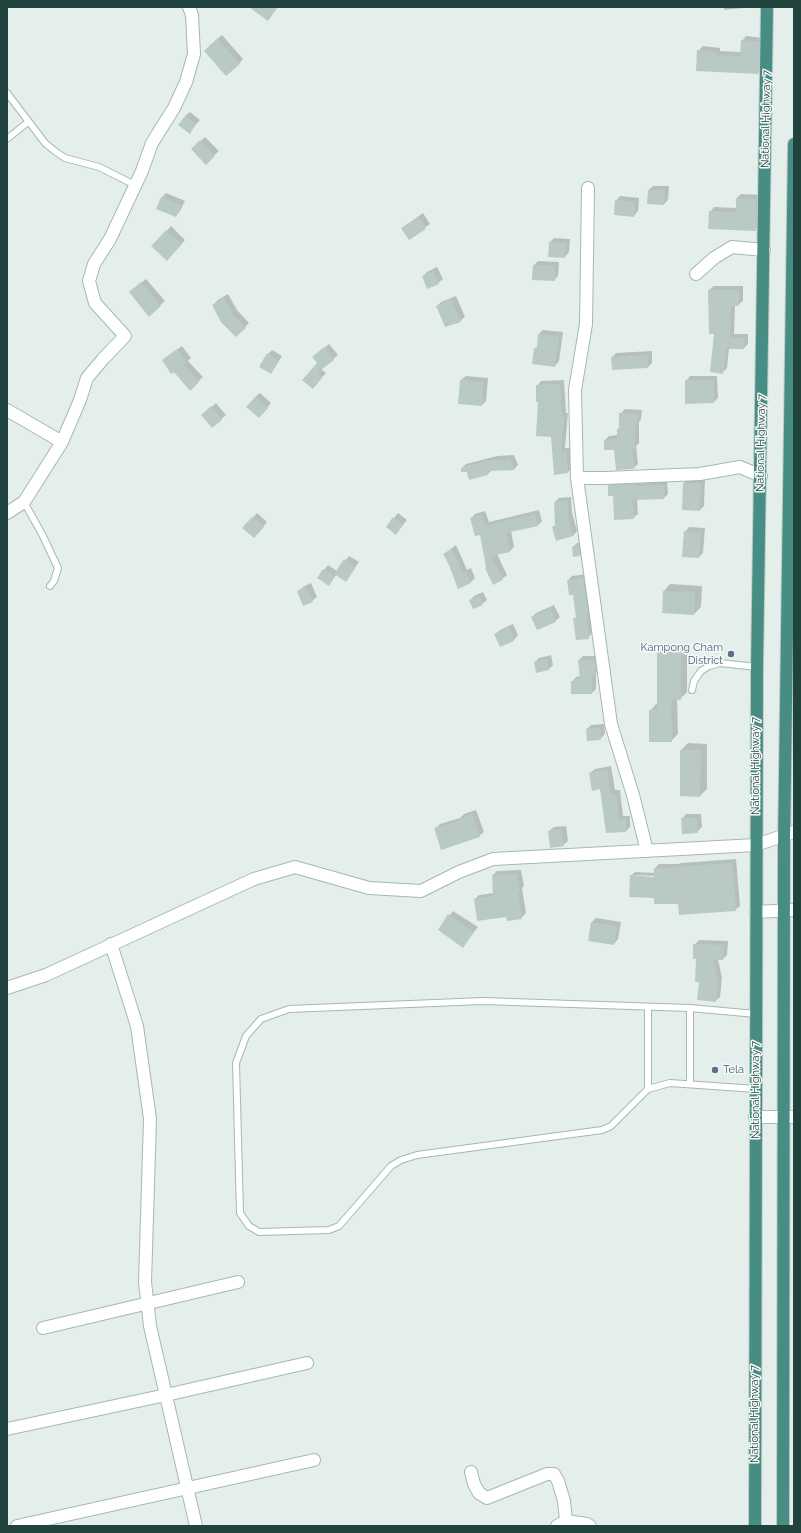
<!DOCTYPE html>
<style>
body{margin:0}
#map{position:relative;width:801px;height:1533px;overflow:hidden;background:#e4efeb;font-family:Raleway,sans-serif}
canvas{display:block}
.frame{position:absolute;inset:0;border:8px solid #21433d;pointer-events:none}
</style>
<div id="map">
<canvas width="801" height="1533"></canvas>
<div class="frame"></div>
</div>
<script>
const ctx = document.querySelector('canvas').getContext('2d');
ctx.lineJoin = 'round';
function fillPath(path, color) { ctx.fillStyle = color; ctx.fill(path, 'evenodd'); }
const toPath = rows => new Path2D(rows.map(r => 'M' + r).join(''));
function strokePath(path, color, width, dash) { ctx.strokeStyle = color; ctx.lineWidth = width; ctx.lineCap = dash ? 'butt' : 'round'; ctx.setLineDash(dash || []); ctx.stroke(path); }
function label(font, color, halo, rows, align = 'center') {
  ctx.font = font + ' Raleway,sans-serif'; ctx.lineWidth = 3; ctx.setLineDash([]); ctx.textBaseline = 'middle'; ctx.strokeStyle = halo; ctx.fillStyle = color; for (const [text, x, y, turn = 0] of rows) {
    ctx.save(); ctx.translate(x, y); ctx.rotate((+turn || 0) * Math.PI / 180); ctx.textAlign = isNaN(turn) ? turn : align; if (halo) ctx.strokeText(text, 0, 0); ctx.fillText(text, 0, 0); ctx.restore();
  }
}
const shadow = toPath([
 [724,7,753,7,724,10],
 [222,35,243,59,239,64,209,46],
 [746,36,763,38,762,69,758,73,697,70,698,51,703,46,720,48,720,51,741,52,742,41],
 [190,112,200,120,189,132,185,116],
 [205,137,219,151,206,163,192,149],
 [653,186,669,186,668,200,664,204,649,190],
 [166,193,185,201,180,211,176,216,162,197],
 [741,194,760,195,760,226,755,230,710,212,714,207,737,208,737,198],
 [620,196,639,198,638,211,634,216,616,201],
 [423,213,430,224,409,238,402,228],
 [171,226,185,240,171,255,153,246],
 [554,238,570,239,569,252,565,257,549,256,550,242],
 [538,261,559,262,558,276,554,280,534,265],
 [437,267,443,279,438,283,428,288,423,276,427,272],
 [146,279,165,301,149,315,135,288],
 [714,286,743,286,743,301,738,305,735,305,734,334,748,334,748,344,744,348,729,348,727,368,722,373,709,290],
 [228,294,237,310,249,323,236,336,213,305,218,300],
 [456,296,465,317,460,321,437,306,441,302],
 [543,330,563,332,559,361,555,366,535,349,538,346,539,334],
 [329,344,338,355,321,369,326,373,313,387,318,363,318,353],
 [182,346,191,358,188,361,203,377,190,389,163,360],
 [272,350,282,356,271,373,268,354],
 [652,351,652,363,648,367,612,357,616,353],
 [466,376,488,378,486,401,482,405,461,380],
 [690,376,717,376,718,398,714,402,686,381],
 [564,380,566,413,568,413,565,448,570,448,572,468,567,473,539,401,537,386,541,381],
 [260,393,271,403,263,413,255,397],
 [216,403,226,415,212,427,207,411],
 [625,409,642,410,641,419,639,422,639,443,636,446,638,464,634,468,605,440,609,436,618,435,618,429,620,427,620,414],
 [514,455,518,465,514,469,492,470,488,474,469,478,467,470,462,468,466,464,497,456],
 [688,479,705,479,704,506,700,510,684,483],
 [613,481,667,481,668,494,664,498,637,499,638,514,633,518,614,495,609,486],
 [571,497,572,512,577,531,573,536,553,527,556,524,555,502,559,498],
 [539,510,542,521,537,526,511,531,514,547,510,551,497,554,507,575,502,579,487,567,481,534,471,519,475,514,485,511,489,522],
 [257,513,267,522,258,533,244,528],
 [398,513,407,520,396,533,394,518],
 [689,527,705,528,703,553,699,557,685,532],
 [583,542,584,551,580,555,573,547,577,543],
 [456,545,467,570,471,568,475,578,471,582,459,587,444,554],
 [349,556,359,562,346,580,337,574,329,585,318,578,328,565,337,571],
 [587,574,592,633,588,638,574,619,577,616,574,594,568,580,572,576],
 [311,583,317,597,312,601,298,591,303,587],
 [670,584,702,586,701,607,694,614,663,612,664,591],
 [483,592,487,600,482,604,470,600,474,596],
 [554,605,560,617,555,621,532,617,536,613],
 [513,624,518,635,514,640,500,646,495,634,500,630],
 [665,645,687,646,687,692,680,699,677,699,678,734,671,741,650,711,656,704,658,704,658,652],
 [551,655,553,665,549,669,537,671,535,662,539,658],
 [583,656,599,656,599,670,596,672,596,689,592,693,572,682,576,677,580,676,579,660],
 [604,724,605,734,600,739,587,729,591,725],
 [688,743,707,744,707,789,700,796,681,750],
 [611,766,615,790,620,790,623,816,630,816,630,827,626,831,606,832,601,788,590,773,595,769],
 [476,810,484,832,479,836,436,828,440,824,460,818,464,814],
 [686,814,701,814,702,827,697,832,682,819],
 [566,826,568,841,563,845,549,831,554,827],
 [736,859,740,906,735,910,679,903,655,897,631,876,635,872,655,873,655,868,659,864,679,864,681,863],
 [634,875,659,876,659,878,634,877],
 [521,870,524,886,522,888,526,913,521,918,475,899,479,895,494,893,493,875,497,871],
 [453,911,478,927,463,946,439,930],
 [596,918,621,922,618,939,614,944,589,940,592,922],
 [699,940,728,941,727,955,723,959,718,959,722,978,720,997,715,1001,700,981,694,945]
]);
const building = toPath([
 [249,7,278,7,268,21],
 [217,39,240,64,226,76,204,51],
 [741,40,759,42,758,74,696,71,697,50,716,52,716,55,740,56],
 [185,116,196,124,190,134,178,125],
 [200,140,215,156,206,165,191,149],
 [648,190,665,190,664,205,647,204],
 [161,197,181,205,176,217,156,209],
 [736,198,756,199,756,231,708,229,709,211,736,212],
 [615,200,635,202,634,217,614,215],
 [419,217,426,229,409,240,401,228],
 [166,230,182,244,167,261,151,246],
 [549,242,566,243,565,258,548,257],
 [533,265,555,266,555,281,532,280],
 [433,271,439,284,427,289,422,276],
 [141,282,161,306,149,317,129,292],
 [708,290,739,290,739,306,731,306,730,338,744,338,744,349,726,349,723,374,710,372,714,334,709,334],
 [224,298,233,315,246,328,236,337,221,322,212,305],
 [451,299,461,322,445,327,436,306],
 [538,334,559,336,555,367,532,364,534,348,537,349],
 [324,347,334,360,317,373,322,378,313,389,302,380,317,363,312,357],
 [177,349,187,363,184,365,199,382,190,391,174,372,171,374,162,360],
 [267,353,279,361,271,374,259,367],
 [648,355,648,368,612,370,611,357],
 [460,380,484,382,482,406,458,404],
 [685,380,714,380,714,403,685,404],
 [560,384,562,417,564,417,561,452,566,451,568,473,554,475,551,437,536,436,538,402,536,402,536,385],
 [255,397,268,408,259,418,246,407],
 [211,406,222,420,212,428,201,415],
 [619,413,638,414,637,425,635,425,635,449,632,449,634,469,616,470,614,450,604,450,604,440,617,439,617,429,619,429],
 [510,459,515,470,487,471,488,475,469,480,467,472,461,472,461,468,491,460],
 [683,483,701,483,700,511,682,510],
 [635,484,636,486,664,485,664,499,632,500,634,519,614,520,613,496,608,496,608,485],
 [567,501,568,517,573,536,556,541,552,527,555,526,554,502],
 [535,514,538,526,506,533,510,552,491,556,503,580,493,585,485,568,486,567,480,535,475,536,470,518,481,515,485,526],
 [252,517,264,527,254,538,242,528],
 [393,517,403,525,396,535,386,527],
 [684,531,701,532,699,558,682,557],
 [579,545,580,556,573,557,572,547],
 [452,549,463,573,466,572,471,583,458,589,449,565,443,554],
 [344,559,356,567,346,582,334,574],
 [323,569,335,576,329,586,317,578],
 [583,578,588,613,586,613,589,639,576,640,573,618,576,618,573,595,569,595,567,580],
 [306,587,313,602,303,606,297,591],
 [663,591,695,592,694,615,662,613],
 [479,596,483,605,473,609,469,600],
 [550,608,556,622,537,630,531,617],
 [509,628,514,641,500,647,494,634],
 [657,652,681,652,681,700,671,700,672,742,649,742,649,710,657,710],
 [547,659,549,670,536,673,534,662],
 [578,660,595,660,595,675,592,675,592,694,571,694,571,681,575,681,575,680,580,678],
 [600,728,601,740,587,741,586,729],
 [680,750,701,750,700,797,680,796],
 [607,770,611,794,616,794,619,820,626,820,626,832,606,833,600,789,592,791,589,773],
 [472,814,480,837,441,850,434,828,459,821,459,819],
 [681,818,697,818,698,833,682,834],
 [562,829,564,846,550,848,548,831],
 [732,863,736,911,679,915,678,904,654,904,654,898,629,897,630,875,654,877,654,868,675,868,675,867],
 [517,874,520,891,518,892,522,919,507,921,506,917,477,921,474,899,493,896,492,875],
 [448,914,474,932,463,948,438,930],
 [591,922,617,926,614,945,588,941],
 [693,944,724,945,723,960,713,960,718,983,716,1002,697,1000,699,982,695,982,696,959,693,959]
]);
const service = toPath([
 [7,93,45,143,56,152,65,158,99,167,135,185],
 [7,139,28,122],
 [24,502,42,534,58,568,54,581,50,586],
 [692,690,694,681,701,671,709,666,720,663,757,667],
 [690,1083,690,1008],
 [648,1089,648,1008],
 [756,1089,670,1083,648,1089,611,1126,602,1130,417,1155,401,1160,391,1166,339,1226,329,1230,259,1232,249,1226,240,1213,236,1063,246,1036,261,1019,289,1009,483,1001,690,1008,756,1014]
]);
const minor = toPath([
 [588,188,586,324,575,390,577,478,611,724,633,795,647,851],
 [696,274,714,258,732,247,764,250],
 [7,410,62,442],
 [577,478,606,478,700,474,740,467,761,476],
 [7,513,24,502,62,442,80,400,87,378,103,359,125,336,95,303,89,281,94,264,110,239,142,171,152,143,174,108,186,82,194,54,192,15,189,7],
 [756,912,794,910],
 [111,944,137,1026,150,1119,145,1282,150,1326,196,1526],
 [7,988,46,975,254,879,295,867,369,888,421,891,459,872,493,859,756,845,794,832],
 [755,1117,794,1117],
 [43,1328,238,1282],
 [7,1429,166,1395,307,1363],
 [471,1472,474,1484,479,1493,487,1498,547,1474,554,1474,558,1481,564,1501,566,1521],
 [17,1526,314,1460],
 [557,1526,566,1521,587,1524,590,1526]
]);
const trunk = toPath([
 [755,1526,757,667,767,7],
 [783,1526,784,843,794,144]
]);
const markers = [
 [731,654,4,"#5c6f8a"],
 [715,1070,4,"#5c6f8a"]
];
const streetNames = [
 ["National Highway 7",766,119,-89],
 ["National Highway 7",761,443,-89],
 ["National Highway 7",756,766,-90],
 ["National Highway 7",756,1090,-90],
 ["National Highway 7",755,1414,-90]
];
const serviceNames = [
 ["Kampong Cham",723,648],
 ["District",723,661],
 ["Tela",723,1070,"left"]
];
fillPath(shadow, '#0003');
fillPath(building, '#b9cac5');
strokePath(service, '#a6b8b3', 8);
strokePath(minor, '#a6b8b3', 14);
strokePath(trunk, '#c1cac9', 14);
strokePath(service, '#fff', 6);
strokePath(minor, '#fff', 12);
strokePath(trunk, '#488d84', 12);
for (const [x, y, r, color] of markers) { const dot = new Path2D(); dot.arc(x, y, r, 0, 2 * Math.PI); ctx.fillStyle = color; ctx.fill(dot); strokePath(dot, '#f5fbf9', 1.5); }
label('11px', '#21433d', '#f5fbf9', streetNames);
label('11px', '#4e5e75', '#f5fbf9', serviceNames, 'right');
</script>
